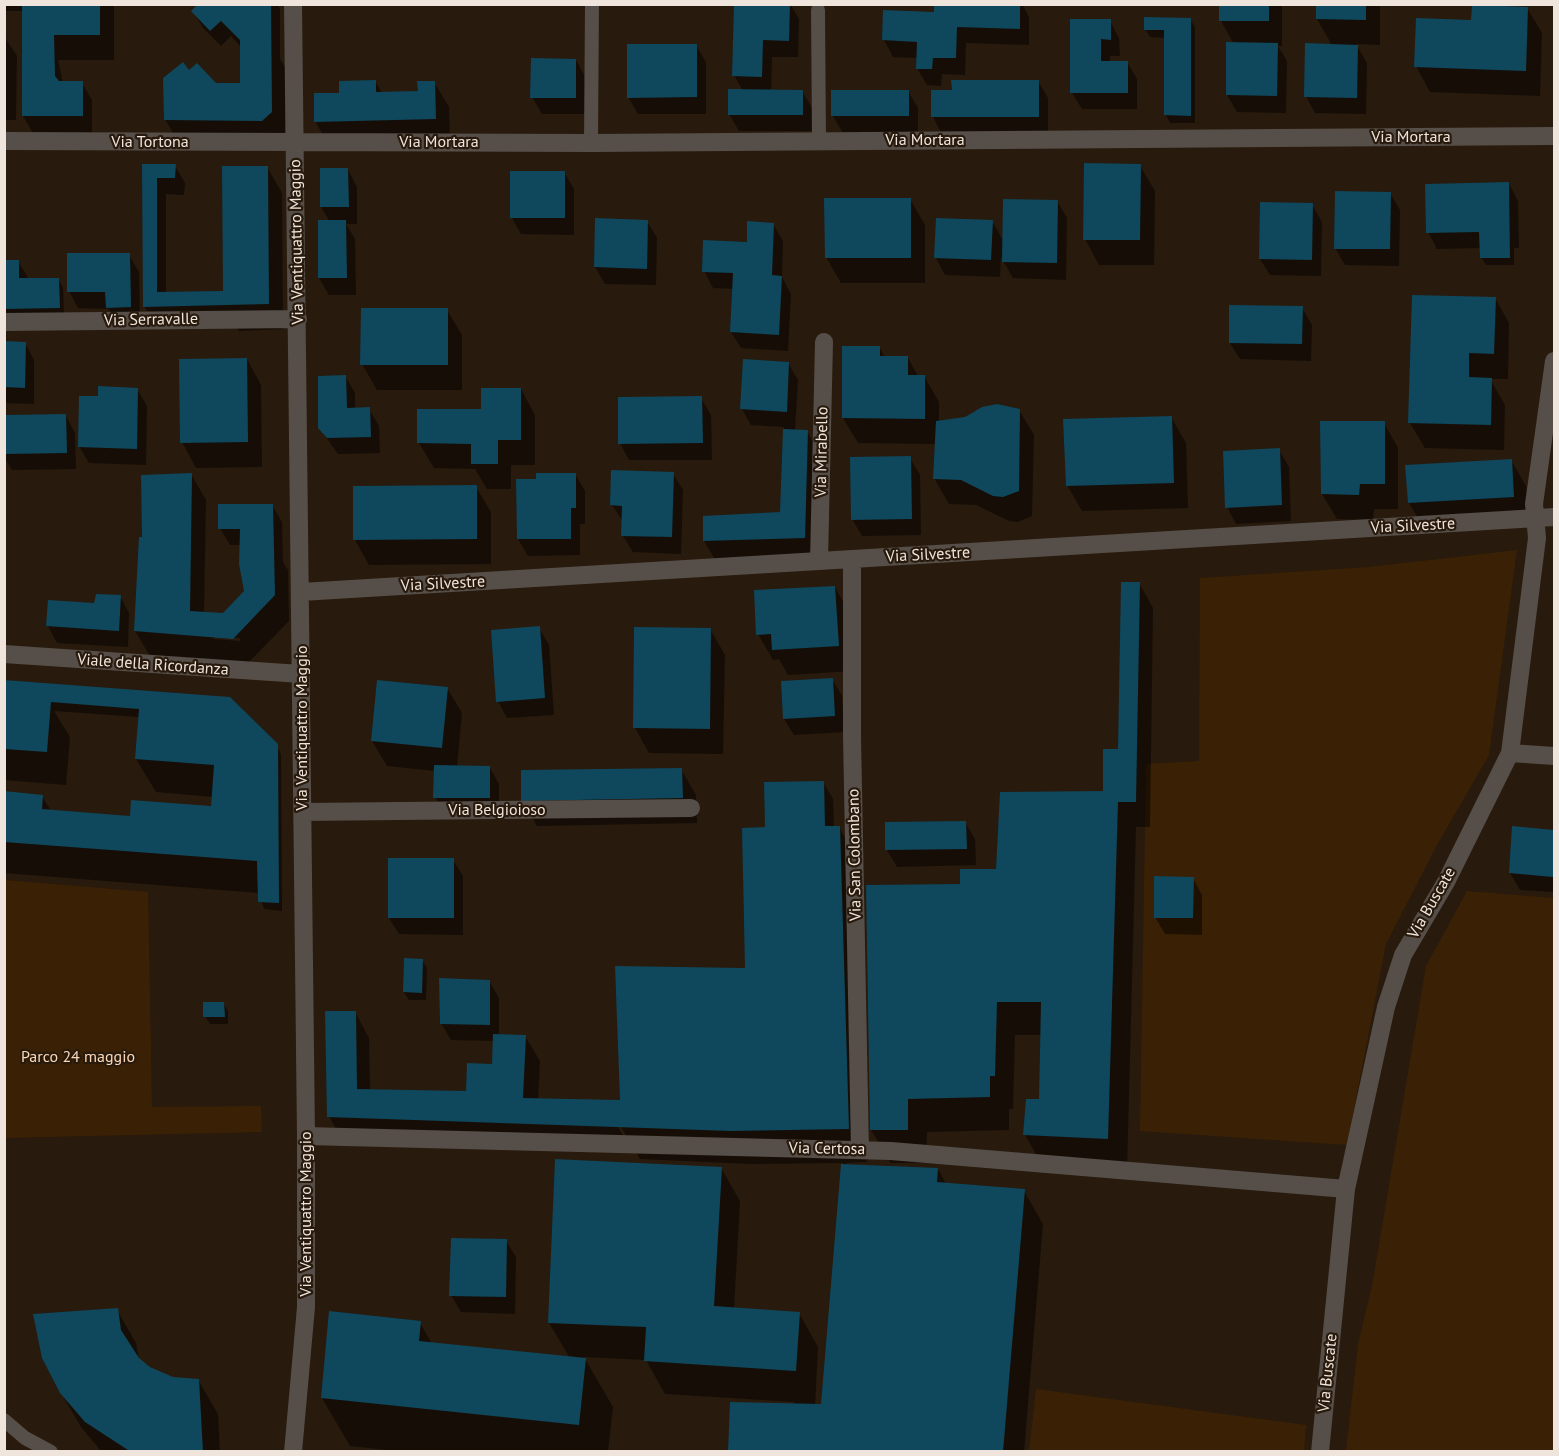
<!DOCTYPE html>
<style>
body{margin:0}
#map{position:relative;width:1559px;height:1456px;overflow:hidden;background:#281a0c;font-family:"PT Sans",sans-serif}
canvas{display:block}
.frame{position:absolute;inset:0;border:6px solid #efe5dc;pointer-events:none}
</style>
<div id="map">
<canvas width="1559" height="1456"></canvas>
<div class="frame"></div>
</div>
<script>
const ctx = document.querySelector('canvas').getContext('2d');
ctx.lineJoin = 'round';
function fillPath(path, color) { ctx.fillStyle = color; ctx.fill(path, 'evenodd'); }
const toPath = rows => new Path2D(rows.map(r => 'M' + r).join(''));
function strokePath(path, color, width, dash) { ctx.strokeStyle = color; ctx.lineWidth = width; ctx.lineCap = dash ? 'butt' : 'round'; ctx.setLineDash(dash || []); ctx.stroke(path); }
function label(font, color, halo, rows, align = 'center') {
  ctx.font = font + ' "PT Sans",sans-serif'; ctx.lineWidth = 4.5; ctx.setLineDash([]); ctx.textBaseline = 'middle'; ctx.strokeStyle = halo; ctx.fillStyle = color; for (const [text, x, y, turn = 0] of rows) {
    ctx.save(); ctx.translate(x, y); ctx.rotate((+turn || 0) * Math.PI / 180); ctx.textAlign = isNaN(turn) ? turn : align; if (halo) ctx.strokeText(text, 0, 0); ctx.fillText(text, 0, 0); ctx.restore();
  }
}
const green = toPath([
 [1517,550,1489,755,1437,845,1386,944,1347,1145,1140,1131,1146,764,1199,761,1200,578,1369,567],
 [5,880,148,892,152,1107,261,1106,262,1132,5,1138],
 [1467,891,1554,898,1554,1451,1346,1451,1358,1344,1372,1286,1426,966],
 [1036,1389,1306,1425,1304,1451,1029,1451]
]);
const shadow = toPath([
 [4,4,114,4,114,60,58,60,63,83,82,83,92,100,92,133,33,133,23,116,23,11,4,11],
 [200,4,277,4,280,9,280,59,285,67,285,138,180,145,165,119,189,72,216,84,241,84,241,47,231,36,221,46,203,28,193,11],
 [735,4,790,4,799,19,798,57,772,57,771,91,802,91,812,108,812,131,739,131,729,114,743,91,734,75],
 [935,4,1022,4,1029,17,1029,45,966,43,965,75,942,74,941,86,927,85,917,68,918,58,893,57,884,40,935,14],
 [1221,4,1282,4,1282,46,1278,46,1287,61,1286,113,1237,112,1227,95,1228,44,1234,44,1221,21],
 [1317,4,1380,4,1380,45,1356,44,1367,63,1366,114,1315,113,1306,96,1332,45,1317,19],
 [1402,4,1437,4,1437,6],
 [1527,8,1542,33,1540,96,1430,92,1416,66,1473,21],
 [1190,19,1195,27,1195,123,1170,123,1166,115,1166,38,1150,37,1145,29],
 [1110,21,1119,38,1120,56,1110,56,1110,62,1127,62,1137,79,1137,109,1082,109,1072,93],
 [4,36,17,56,16,120,4,120],
 [696,45,706,62,706,114,638,114,628,97],
 [576,60,585,77,585,114,542,114,532,97],
 [375,81,382,93,419,92,434,82,449,107,450,144,330,147,315,121,341,94],
 [1038,81,1048,98,1048,133,942,134,933,117,953,91],
 [908,91,918,108,918,133,843,133,833,116],
 [144,166,175,166,185,183,184,195,166,194,166,293,224,293,267,167,282,193,283,329,239,331,234,322,154,323,144,306],
 [1140,166,1155,191,1154,265,1099,265,1085,239],
 [348,170,357,187,357,224,346,224,355,239,356,295,329,295,319,278,330,222,321,207],
 [564,172,574,189,574,235,521,234,512,218],
 [1509,184,1518,201,1519,248,1514,248,1514,265,1486,265,1481,257,1481,248,1437,249,1428,232],
 [1390,193,1400,210,1399,266,1345,265,1335,248],
 [910,199,925,225,925,283,841,283,826,257],
 [1057,201,1067,218,1066,280,1013,278,1001,257,1000,277,945,275,936,258,992,221,1004,242],
 [1312,205,1322,222,1321,276,1270,275,1260,259],
 [647,221,657,238,656,285,605,284,595,267],
 [773,224,783,241,782,277,791,294,788,351,741,348,731,332,734,289,713,288,704,271],
 [129,255,139,272,140,323,117,324,109,309,78,308,69,291],
 [4,259,6,261,18,261,28,278,59,280,63,288,64,316,4,325],
 [1495,298,1509,323,1508,379,1490,379,1505,405,1504,450,1425,448,1410,423],
 [1302,308,1312,325,1311,361,1240,359,1230,343],
 [447,310,462,335,462,390,377,390,362,364],
 [4,342,25,343,34,360,34,404,4,403],
 [843,348,880,348,885,358,908,358,918,376,924,376,939,402,939,422,1019,410,1034,435,1032,516,1018,522,1009,521,976,505,949,504,934,478,936,444,858,443,843,418],
 [247,359,261,385,262,467,196,468,182,442],
 [788,363,798,380,795,431,807,431,821,457,819,563,719,566,704,541,782,513,784,427,751,425,742,409],
 [345,376,355,393,355,409,369,409,379,426,380,453,338,454,319,427],
 [137,389,147,406,146,465,89,463,79,446,100,398],
 [521,389,535,415,535,465,511,465,511,489,487,489,475,469,434,468,419,443,419,411,483,411],
 [701,398,711,415,712,460,629,460,620,443],
 [66,416,75,433,76,469,12,470,4,457,4,417],
 [1171,417,1186,443,1188,508,1082,511,1067,485],
 [1384,423,1398,448,1398,509,1374,509,1373,520,1337,519,1322,494],
 [1279,450,1289,467,1291,521,1236,524,1227,507],
 [910,458,920,475,921,535,862,536,852,519],
 [1511,460,1526,486,1528,523,1424,528,1409,503],
 [191,474,206,500,204,613,223,615,245,592,241,545,230,545,220,528,272,505,282,522,283,562,288,570,289,621,247,664,150,656,135,631],
 [214,636,240,638,240,641,214,639],
 [575,474,585,491,585,524,580,524,580,555,528,556,518,539,537,481],
 [673,474,683,490,681,554,633,552,623,536,623,522,612,505],
 [476,487,491,512,491,564,369,565,355,540],
 [1139,583,1153,608,1150,827,1136,827,1127,1172,1044,1168,1025,1135,1040,1101,1041,1035,1015,1035,1013,1109,1009,1109,1009,1130,927,1132,926,1163,891,1163,871,1130,961,886,997,870,998,826,1105,792,1120,755],
 [835,587,849,613,853,671,788,675,779,659,773,660,758,634],
 [120,596,129,613,128,647,57,643,48,626],
 [539,628,549,645,554,715,507,718,498,701],
 [710,629,725,655,723,754,649,753,635,728],
 [832,679,842,696,844,732,794,735,784,719],
 [4,681,229,698,276,745,281,754,282,911,264,909,259,893,4,873,4,793,42,796,51,811,131,818,212,808,213,797,156,792,136,759,139,717,54,711,70,737,66,785,4,780],
 [447,688,462,713,457,767,490,768,499,784,499,815,445,814,435,797,435,771,387,766,372,741],
 [681,769,696,795,697,823,537,826,523,801],
 [823,782,833,799,834,827,839,827,858,861,867,1162,846,1163,846,1165,938,1169,946,1184,1024,1191,1043,1224,1024,1452,729,1452,795,1402,665,1394,646,1360,584,1357,613,1407,608,1452,404,1452,350,1446,322,1398,420,1323,432,1344,570,1358,549,1323,721,1168,740,1201,734,1309,799,1313,818,1347,815,1406,823,1406,843,1163,751,1164,640,1159,620,1125,617,1125,632,1151,343,1142,329,1116,355,1012,369,1038,370,1091,468,1093,494,1065,495,1041,451,1040,441,1023,489,981,499,998,499,1035,525,1036,540,1061,538,1100,620,1101,746,970,767,829],
 [965,822,975,839,976,865,897,867,887,850,886,823],
 [1513,828,1554,831,1554,892,1520,890,1510,873],
 [453,860,463,876,463,935,399,934,389,918],
 [1193,878,1202,895,1202,935,1165,934,1155,917],
 [422,960,427,968,426,1000,409,1000,404,992],
 [223,1003,228,1011,228,1024,210,1024,205,1016],
 [506,1241,516,1257,515,1314,461,1312,451,1295],
 [117,1310,136,1343,139,1360,149,1369,173,1379,198,1380,218,1414,220,1452,102,1452,81,1427,61,1393]
]);
const building = toPath([
 [198,4,271,4,272,112,262,121,164,120,163,78,183,62,189,70,197,63,216,83,240,83,240,40,221,21,210,31,191,11],
 [734,4,790,4,789,41,763,40,762,77,732,76],
 [934,4,1020,4,1020,29,957,27,956,58,933,58,932,69,916,69,917,42,882,40,883,10,934,12],
 [1219,4,1269,4,1269,21,1219,21],
 [1316,4,1366,4,1366,20,1316,19],
 [22,5,100,5,100,35,54,35,55,76,59,81,83,81,83,116,22,116],
 [1472,5,1528,7,1526,71,1414,67,1416,18,1471,20],
 [1144,17,1191,18,1191,116,1164,115,1164,30,1144,30],
 [1070,19,1111,19,1111,40,1101,39,1101,61,1128,61,1128,93,1070,93],
 [1226,42,1278,43,1277,96,1226,95],
 [1305,43,1358,45,1357,98,1304,97],
 [627,44,697,44,697,97,627,98],
 [531,58,576,59,576,98,530,98],
 [376,80,376,92,418,91,417,81,435,81,436,119,314,122,314,93,339,93,339,81],
 [951,80,1039,80,1039,117,931,117,931,90,952,90],
 [728,89,803,90,803,115,728,115],
 [831,90,909,90,909,116,831,116],
 [1084,163,1141,164,1140,240,1083,240],
 [142,164,176,164,175,178,157,178,157,292,223,291,222,166,268,166,269,304,143,307],
 [320,168,348,168,349,207,320,207],
 [510,171,565,171,565,218,510,218],
 [1509,182,1510,258,1480,258,1479,232,1426,233,1425,184],
 [1335,191,1391,192,1390,249,1334,249],
 [824,198,911,198,911,258,825,258],
 [1003,199,1058,200,1057,263,1002,262],
 [1260,202,1313,203,1312,260,1259,259],
 [595,218,648,220,647,269,594,267],
 [936,218,993,220,991,260,934,258],
 [318,220,346,220,347,278,318,278],
 [747,221,774,223,772,275,782,276,779,335,730,332,733,273,702,272,703,240,747,242],
 [67,253,130,253,131,307,106,308,105,292,67,292],
 [4,260,19,260,19,278,59,278,60,308,4,309],
 [1412,295,1496,297,1494,354,1469,353,1469,377,1492,378,1491,425,1408,423],
 [1229,305,1303,306,1302,344,1229,343],
 [361,308,448,308,448,365,360,365],
 [4,341,26,342,25,388,4,387],
 [842,346,880,346,880,356,908,356,908,375,925,375,925,419,842,418],
 [247,358,248,442,180,443,179,359],
 [743,359,789,362,787,412,740,409],
 [346,375,347,408,370,407,371,437,327,438,318,428,318,376],
 [98,386,138,388,137,449,78,447,79,396,98,396],
 [481,388,521,388,521,440,498,440,498,464,471,464,471,444,417,443,417,409,481,409],
 [702,396,703,443,618,444,618,397],
 [997,404,1020,409,1019,491,1003,497,993,496,961,480,933,479,936,421,965,417,982,407],
 [66,414,67,453,4,454,4,415],
 [1172,416,1174,483,1066,486,1063,419],
 [1320,421,1385,421,1385,484,1360,484,1359,495,1321,494],
 [783,429,808,430,805,538,703,541,703,516,780,512],
 [1280,448,1282,505,1225,508,1223,451],
 [911,456,912,519,851,520,850,457],
 [1512,459,1514,497,1408,503,1405,465],
 [611,470,674,472,672,537,621,536,622,506,610,505],
 [192,473,190,611,223,613,244,591,239,564,240,529,218,529,218,504,273,504,275,595,233,639,134,631,139,537,142,537,141,475],
 [536,473,576,473,576,508,571,508,571,539,517,539,516,479,536,479],
 [477,485,477,539,353,540,353,486],
 [1121,582,1140,582,1136,802,1118,802,1108,1139,1023,1135,1026,1099,1039,1099,1041,1002,997,1002,995,1076,990,1076,990,1097,908,1099,908,1130,870,1130,866,885,960,884,960,869,996,869,1000,792,1103,791,1103,749,1118,749],
 [835,586,839,646,772,650,771,634,756,635,754,590],
 [96,594,121,595,119,631,46,626,48,600,94,603],
 [540,626,545,698,496,702,491,630],
 [634,627,711,628,710,729,633,728],
 [833,678,835,716,783,719,781,681],
 [4,680,230,697,278,744,279,903,258,902,257,861,4,842,4,791,43,795,42,809,130,816,131,800,211,806,214,765,135,759,139,709,51,702,47,752,4,749],
 [377,680,448,687,442,748,371,741],
 [434,765,490,766,490,798,433,798],
 [682,768,683,798,521,801,521,770],
 [824,781,825,826,840,826,849,1129,731,1131,327,1117,325,1011,356,1011,357,1089,466,1091,467,1063,492,1064,493,1034,526,1035,523,1098,620,1100,615,966,745,968,742,828,765,827,764,782],
 [966,821,967,849,885,850,885,822],
 [1512,826,1554,830,1553,877,1509,873],
 [388,858,454,858,454,918,388,918],
 [1154,876,1194,877,1193,918,1154,918],
 [404,958,423,959,422,993,403,992],
 [439,978,490,980,490,1025,440,1024],
 [203,1002,224,1002,225,1017,203,1017],
 [555,1159,722,1167,714,1306,800,1312,796,1371,644,1361,646,1327,548,1323],
 [841,1164,938,1168,937,1182,1025,1189,1003,1452,728,1452,730,1402,821,1404],
 [451,1238,507,1239,506,1297,449,1296],
 [118,1308,121,1330,139,1358,150,1367,173,1377,199,1379,203,1452,131,1452,85,1422,60,1393,42,1358,33,1314],
 [329,1311,421,1321,419,1341,586,1358,579,1425,321,1398]
]);
const service = toPath([
 [818,10,819,141],
 [591,143,592,4],
 [4,1420,25,1438,51,1452]
]);
const minor = toPath([
 [4,141,591,143,1554,136],
 [4,322,298,319],
 [852,560,852,737,860,1150],
 [819,561,824,342],
 [301,592,1554,517],
 [4,654,301,674],
 [1510,753,1554,756],
 [303,812,691,808],
 [306,1136,891,1151,1346,1189],
 [293,1452,306,1307,306,1136,293,4],
 [1320,1452,1346,1189,1386,1007,1403,955,1446,882,1510,753,1537,538,1534,504,1554,361]
]);
const streetNames = [
 ["Via Mortara",1411,137],
 ["Via Mortara",925,140],
 ["Via Tortona",150,142],
 ["Via Mortara",439,142],
 ["Via Ventiquattro Maggio",297,242,-91],
 ["Via Serravalle",151,320,-1],
 ["Via Mirabello",822,452,-89],
 ["Via Silvestre",1413,526,-3],
 ["Via Silvestre",928,555,-3],
 ["Via Silvestre",443,584,-3],
 ["Viale della Ricordanza",153,665,4],
 ["Via Ventiquattro Maggio",302,728,-90],
 ["Via Belgioioso",497,810],
 ["Via San Colombano",855,855,-91],
 ["Via Buscate",1432,903,-60],
 ["Via Certosa",827,1149,1],
 ["Via Ventiquattro Maggio",306,1214,-90],
 ["Via Buscate",1328,1373,-84]
];
const parkNames = [
 ["Parco 24 maggio",78,1057]
];
fillPath(green, '#3a2105');
fillPath(shadow, '#0007');
fillPath(building, '#0f475d');
strokePath(service, '#564e48', 14);
strokePath(minor, '#564e48', 18);
label('16px', '#efe5dc', '#281a0c', streetNames);
label('16px', '#fcd8b9', '#281a0c', parkNames);
</script>
